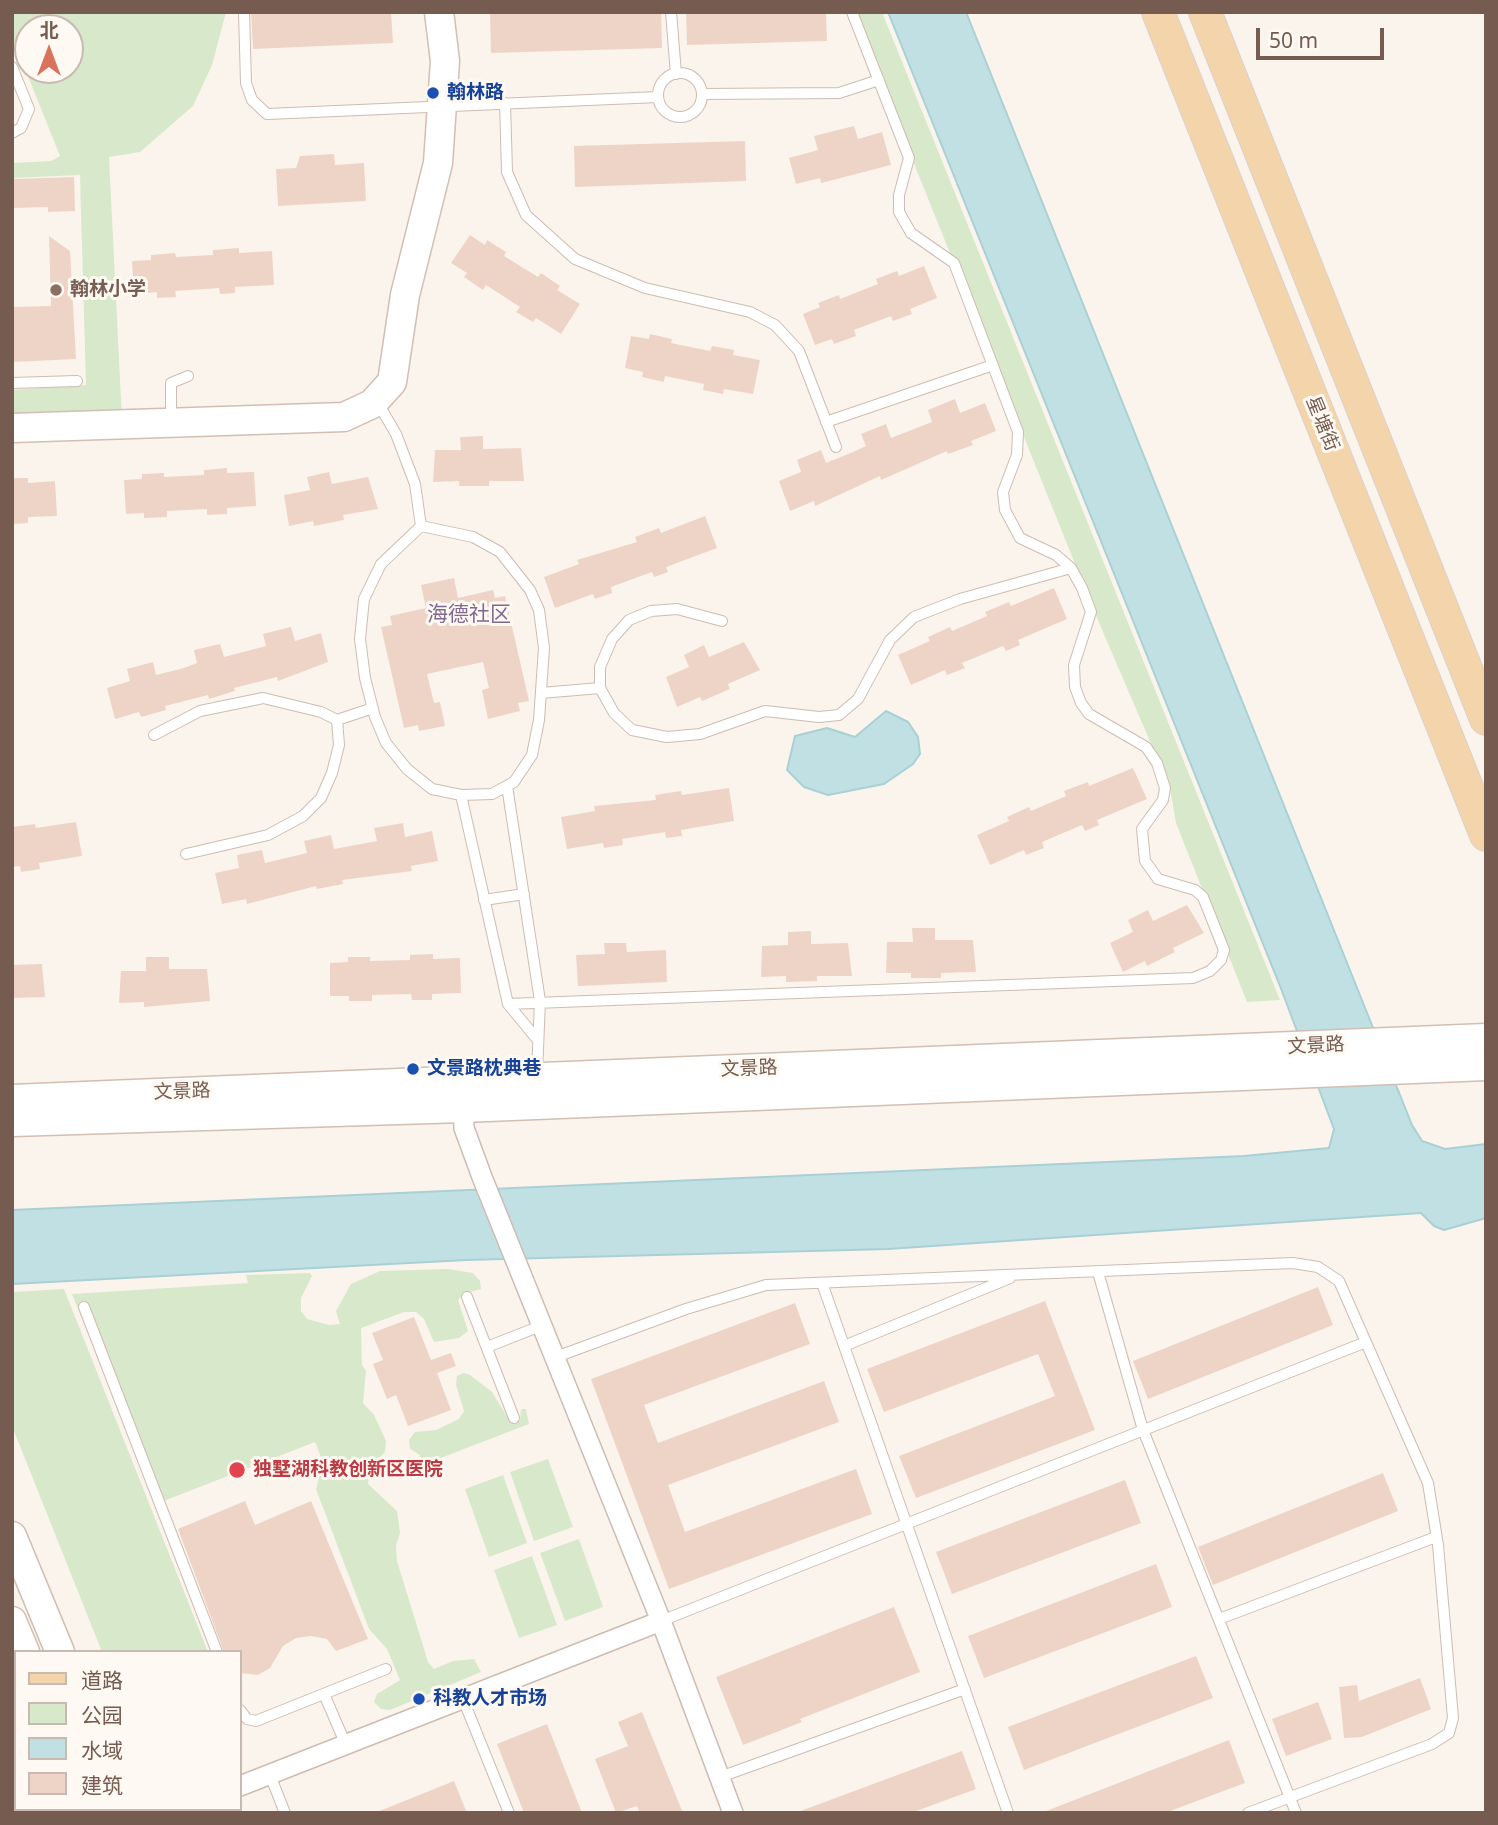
<!DOCTYPE html>
<meta charset="utf-8">
<style>
body{margin:0}
#map{position:relative;width:1498px;height:1825px;overflow:hidden;background:#fbf4ec;font-family:"Noto Sans","Noto Sans SC",sans-serif}
canvas{display:block}
.frame{position:absolute;inset:0;border:14px solid #755b50;pointer-events:none}
.legend{position:absolute;left:14px;top:1650px;width:228px;height:161px;box-sizing:border-box;background:#fef9f2;border:2px solid #c7bab1;margin:0;padding:9px 12px;list-style:none;font-size:21px;color:#755b50}
.legend li{display:flex;align-items:center;gap:14px;height:35px}
.legend b{width:35px;border:2px solid #c7bab1}
.north{position:absolute;left:14px;top:14px;width:70px;height:70px;box-sizing:border-box;background:#fef9f2;border:2px solid #c7bab1;border-radius:50%;rotate:0deg;font-size:19px;font-weight:700;line-height:28px;text-align:center;color:#755b50}
.north::after{content:'';display:block;margin:auto;width:24px;height:32px;background:#d9735d;clip-path:polygon(50% 0,100% 100%,50% 72%,0 100%)}
.scale{position:absolute;left:1256px;top:28px;width:128px;height:32px;box-sizing:border-box;border:4px solid #755b50;border-top:0;padding-left:9px;font-size:21px;line-height:24px;white-space:nowrap;color:#755b50;-webkit-text-stroke:5px #fef9f2;paint-order:stroke}
</style>
<div id="map">
<canvas width="1498" height="1825"></canvas>
<div class="frame"></div>
<ul class="legend">
<li><b style="height:9px;background:#f3d4ab"></b>道路</li>
<li><b style="height:19px;background:#d8e8cb"></b>公园</li>
<li><b style="height:19px;background:#c1e0e4"></b>水域</li>
<li><b style="height:19px;background:#eed4c6"></b>建筑</li>
</ul>
<div class="north">北</div>
<div class="scale">50 m</div>
</div>
<script>
const ctx = document.querySelector('canvas').getContext('2d');
ctx.lineJoin = 'round';
function fillPath(path, color) { ctx.fillStyle = color; ctx.fill(path, 'evenodd'); }
const toPath = rows => new Path2D(rows.map(r => 'M' + r).join(''));
function strokePath(path, color, width, dash) { ctx.strokeStyle = color; ctx.lineWidth = width; ctx.lineCap = dash ? 'butt' : 'round'; ctx.setLineDash(dash || []); ctx.stroke(path); }
function label(font, color, halo, rows, align = 'center') {
  ctx.font = font + ' "Noto Sans","Noto Sans SC",sans-serif'; ctx.lineWidth = 6; ctx.setLineDash([]); ctx.textBaseline = 'middle'; ctx.strokeStyle = halo; ctx.fillStyle = color; for (const [text, x, y, turn = 0] of rows) {
    ctx.save(); ctx.translate(x, y); ctx.rotate((+turn || 0) * Math.PI / 180); ctx.textAlign = isNaN(turn) ? turn : align; if (halo) ctx.strokeText(text, 0, 0); ctx.fillText(text, 0, 0); ctx.restore();
  }
}
const green = toPath([
 [12,12,226,12,212,65,193,106,140,152,109,157,122,420,12,423,12,390,86,385,80,175,12,178,12,163,51,161,60,156,12,36],
 [28,28,70,28,70,70,28,70],
 [853,12,882,12,1280,1000,1247,1002,1176,823,1170,788,1094,611],
 [448,1269,473,1273,480,1281,481,1289,463,1294,458,1300,468,1331,459,1338,434,1342,424,1319,416,1312,404,1312,361,1328,362,1365,366,1371,363,1403,374,1415,386,1441,385,1452,370,1467,368,1484,397,1511,400,1533,396,1545,397,1561,428,1662,434,1669,453,1661,474,1659,481,1672,390,1710,381,1709,374,1702,377,1694,400,1680,387,1649,369,1629,316,1489,323,1462,315,1442,156,1504,72,1294,248,1283,246,1275,310,1273,312,1276,301,1298,301,1311,307,1319,329,1325,340,1324,336,1311,351,1284,380,1271],
 [64,1289,208,1652,102,1652,12,1426,12,1292],
 [464,1373,470,1375,492,1392,511,1423,520,1421,521,1409,526,1409,529,1424,438,1459,418,1463,420,1455,410,1449,409,1440,415,1432,436,1430,459,1419,464,1411,456,1385,457,1376],
 [548,1459,573,1527,534,1541,510,1472],
 [503,1475,527,1543,489,1557,465,1489],
 [579,1539,603,1607,565,1621,540,1553],
 [532,1556,557,1625,519,1638,494,1570]
]);
const water = toPath([
 [888,12,966,12,1412,1125,1422,1141,1445,1149,1486,1144,1486,1218,1444,1230,1434,1226,1421,1213,888,1249,466,1260,12,1284,12,1210,1244,1156,1329,1148,1334,1129,1280,986,888,12],
 [886,711,908,722,918,737,920,754,913,764,884,784,828,795,804,787,787,770,795,736,827,728,855,737,886,711]
]);
const building = toPath([
 [251,12,391,12,393,43,253,49],
 [490,12,661,12,662,48,491,53],
 [686,12,826,12,827,41,687,45],
 [854,126,858,139,882,132,891,165,821,183,820,178,796,184,789,158,818,150,814,136],
 [745,141,746,181,575,187,574,146],
 [334,154,335,165,364,163,366,201,278,206,276,169,296,168,300,156],
 [74,177,75,211,48,212,48,207,12,208,12,179],
 [470,235,485,245,487,240,506,252,504,256,538,277,541,273,560,286,557,290,580,304,561,334,536,318,533,322,516,312,520,307,486,285,483,290,464,277,467,273,451,263],
 [49,236,70,251,76,359,12,362,12,307,51,306],
 [239,248,239,253,272,251,274,285,235,287,235,293,220,294,219,288,175,291,176,297,157,298,157,292,134,294,132,261,151,260,151,255,175,253,176,257,213,255,213,250],
 [924,266,937,298,910,309,912,314,893,321,891,316,854,330,856,336,834,344,832,339,815,345,803,314,820,307,818,303,839,295,840,299,878,284,876,279,897,271,899,276],
 [650,334,672,339,671,343,710,351,712,346,734,350,733,355,760,360,753,394,724,389,723,394,703,390,704,384,665,376,664,382,642,377,643,372,625,368,631,336,649,339],
 [955,399,960,413,985,403,996,431,971,441,973,445,948,454,947,451,881,480,880,476,815,506,814,501,790,511,779,481,801,472,797,460,821,450,826,463,853,452,866,446,861,434,886,424,891,438,932,422,928,410],
 [483,436,483,449,521,448,524,481,489,481,489,486,459,486,459,481,433,482,435,450,461,450,460,437],
 [227,468,227,473,254,472,256,506,227,508,227,514,207,515,207,509,167,511,167,517,144,518,144,513,126,514,124,480,142,479,142,474,164,473,164,477,204,475,204,470],
 [329,472,332,484,368,477,378,509,343,515,344,520,314,526,313,521,289,526,284,495,310,490,307,477],
 [12,478,28,478,28,483,55,481,57,516,28,517,28,523,12,524],
 [705,516,717,548,666,567,668,572,654,577,652,572,611,587,612,593,595,599,593,594,555,608,544,577,579,564,577,560,637,542,635,537,659,528,661,533],
 [454,578,458,598,493,590,495,598,505,596,529,701,518,703,520,711,488,719,482,690,489,688,483,662,427,674,434,703,440,702,445,726,419,731,418,725,404,728,381,627,392,625,390,616,426,608,421,585],
 [1054,588,1067,619,1018,640,1020,645,1006,651,1003,646,962,663,965,668,947,675,945,670,911,685,898,655,930,641,928,637,950,627,952,631,987,616,985,612,1009,602,1011,606],
 [291,627,295,641,321,633,328,662,278,681,277,677,234,688,235,691,209,699,208,695,165,706,166,710,141,717,139,712,115,719,107,688,130,681,127,669,153,662,156,675,184,668,197,663,194,650,220,644,224,657,266,646,263,634],
 [744,642,760,670,728,684,730,689,702,701,700,697,677,707,666,677,689,667,684,655,704,645,709,657],
 [1133,768,1147,799,1097,820,1099,825,1085,831,1082,825,1042,842,1044,848,1026,855,1024,850,990,865,977,835,1009,821,1007,817,1029,807,1031,811,1066,796,1064,791,1088,782,1089,786],
 [729,788,734,821,681,830,682,836,666,838,665,832,622,839,623,845,604,848,603,843,567,849,561,817,595,811,594,806,656,800,655,795,681,791,682,795],
 [76,822,82,856,39,863,40,869,21,872,20,866,12,867,12,827,35,824,36,828],
 [403,823,405,837,432,831,438,861,411,866,412,871,342,880,343,884,317,889,316,886,247,904,246,899,222,904,215,873,239,868,237,855,262,850,265,863,307,853,304,841,331,835,334,849,377,841,374,828],
 [1187,905,1204,933,1173,948,1175,952,1147,966,1145,961,1123,972,1110,943,1133,932,1128,920,1148,910,1153,921],
 [912,928,935,928,935,940,973,940,976,972,941,973,941,978,911,978,911,973,886,973,887,942,913,942],
 [811,931,811,944,848,943,852,976,817,976,817,981,786,982,786,976,761,977,762,946,788,945,788,932],
 [604,943,626,943,627,952,666,950,667,982,578,986,576,955,605,954],
 [433,954,433,959,460,958,461,993,432,994,432,1000,412,1000,411,994,372,995,372,1001,349,1001,349,996,330,996,330,963,348,962,348,957,370,957,370,961,410,960,410,955],
 [146,957,169,957,169,969,207,969,210,1001,144,1007,144,1002,119,1003,121,971,146,971],
 [42,964,45,997,12,998,12,965],
 [1318,1287,1333,1325,1148,1399,1133,1361],
 [1045,1301,1095,1430,916,1498,899,1456,1055,1396,1038,1354,884,1412,867,1369],
 [795,1303,810,1344,644,1405,658,1443,824,1381,839,1422,668,1485,685,1532,856,1469,872,1514,669,1589,591,1379],
 [414,1317,431,1360,451,1353,456,1366,437,1373,451,1410,408,1426,396,1395,387,1399,373,1364,383,1360,372,1333],
 [1383,1473,1398,1511,1213,1585,1198,1547],
 [1125,1480,1141,1523,952,1594,936,1552],
 [245,1501,255,1525,311,1501,368,1639,336,1651,327,1639,311,1636,296,1638,283,1646,270,1668,258,1675,240,1673,240,1652,224,1652,178,1529],
 [1156,1564,1172,1607,984,1678,968,1636],
 [894,1607,920,1672,800,1719,802,1722,743,1745,716,1677],
 [1196,1656,1213,1698,1024,1770,1008,1727],
 [1420,1678,1431,1709,1362,1737,1344,1738,1339,1687,1357,1685,1359,1701],
 [1318,1702,1332,1739,1286,1756,1272,1719],
 [642,1712,683,1813,640,1813,637,1806,616,1813,595,1759,628,1746,618,1722],
 [547,1724,582,1813,524,1813,497,1744],
 [1229,1740,1245,1783,1165,1813,1041,1813],
 [962,1751,976,1789,911,1813,795,1813],
 [454,1781,467,1813,377,1813,377,1812]
]);
const service = toPath([
 [244,12,246,83,252,100,267,114,658,97],
 [671,12,676,74],
 [12,67,29,109,21,128,12,133],
 '658 95a22 22 0 1 1 44 0a22 22 0 1 1-44 0Z',
 [702,94,839,93,879,80],
 [505,103,507,172,526,215,575,259,645,288,750,312,775,325,799,351,836,447],
 [12,383,77,381],
 [378,403,396,434,415,484,421,526,381,564,364,599,360,639,365,678,375,717,386,743,407,769,432,789,461,795,492,794,514,782,532,755,539,720,544,648,539,610,530,590,500,552,473,537,421,526],
 [171,419,171,383,188,376],
 [826,422,993,365],
 [600,688,614,713,632,730,667,737,700,734,765,711,819,717,839,715,858,699,890,640,914,617,960,599,1071,568],
 [541,693,600,688,600,667,612,639,629,620,651,611,677,609,722,621],
 [154,735,200,711,263,698,321,712,337,720,373,708],
 [507,786,540,1001,537,1073],
 [461,795,508,1004,536,1038],
 [186,854,268,835,303,816,321,798,332,773,339,745,337,720],
 [484,900,524,894],
 [508,1004,1193,978,1210,971,1221,960,1224,950,1203,897,1195,890,1158,879,1145,861,1142,829,1163,800,1165,788,1157,763,1146,747,1089,714,1081,703,1075,687,1074,665,1091,612,1082,588,1071,568,1056,555,1020,538,1005,510,1003,492,1017,455,1018,432,954,263,911,233,899,212,899,195,909,158,852,12],
 [1098,1272,1143,1430,1296,1813],
 [822,1283,1008,1813],
 [467,1297,514,1418],
 [84,1307,217,1652],
 [844,1346,1010,1278],
 [487,1347,543,1325],
 [556,1357,686,1309,766,1285,1293,1263,1318,1267,1339,1281,1428,1483,1438,1545,1453,1718,1449,1733,1432,1744,1248,1813],
 [1219,1619,1436,1537],
 [661,1621,1366,1342],
 [324,1694,346,1745],
 [463,1699,509,1813],
 [240,1710,247,1719,256,1721,386,1669],
 [270,1775,285,1813],
 [720,1777,965,1689]
]);
const minor = toPath([
 [463,1108,464,1128,482,1177,661,1621,733,1813],
 [240,1786,661,1621],
 [171,1813,180,1809]
]);
const secondary = toPath([
 [12,428,344,417,372,404,392,382,405,295,438,163,445,61,439,12],
 [12,1099,1486,1038],
 [12,1122,463,1108,1486,1066],
 [12,1536,60,1652],
 [12,1621,25,1652],
 [89,1809,90,1813],
 [125,1809,126,1813]
]);
const primary = toPath([
 [1158,12,1486,835],
 [1205,12,1486,719]
]);
const markers = [
 [433,93,7,"#1a4fb4"],
 [56,290,7,"#8d6e63"],
 [413,1069,7,"#1a4fb4"],
 [237,1470,9,"#e0444e"],
 [419,1699,7,"#1a4fb4"]
];
const transitNames = [
 ["翰林路",447,93],
 ["文景路枕典巷",427,1069],
 ["科教人才市场",433,1699]
];
const educationNames = [
 ["翰林小学",70,290]
];
const streetNames = [
 ["星塘街",1322,424,68],
 ["文景路",1316,1046,-3],
 ["文景路",749,1069,-2],
 ["文景路",182,1092,-2]
];
const healthNames = [
 ["独墅湖科教创新区医院",253,1470]
];
const neighbourhoodNames = [
 ["海德社区",469,615]
];
fillPath(green, '#d8e8cb');
fillPath(water, '#c1e0e4');
strokePath(water, '#a9d0d4', 2);
fillPath(building, '#eed4c6');
strokePath(service, '#cdbcb2', 12);
strokePath(minor, '#cdbcb2', 22);
strokePath(secondary, '#d2beb2', 31);
strokePath(primary, '#d8d1ce', 34);
strokePath(service, '#fff', 10);
strokePath(minor, '#fff', 19);
strokePath(secondary, '#fff', 28);
strokePath(primary, '#f3d4ab', 32);
for (const [x, y, r, color] of markers) { const dot = new Path2D(); dot.arc(x, y, r, 0, 2 * Math.PI); ctx.fillStyle = color; ctx.fill(dot); strokePath(dot, '#fef9f2', 2.5); }
label('bold 19px', '#164399', '#fef9f2', transitNames, 'left');
label('bold 19px', '#785e54', '#fef9f2', educationNames, 'left');
label('19px', '#755b50', '#fef9f2', streetNames);
label('bold 19px', '#be3a42', '#fef9f2', healthNames, 'left');
label('21px', '#816890', '#fef9f2', neighbourhoodNames);
</script>
